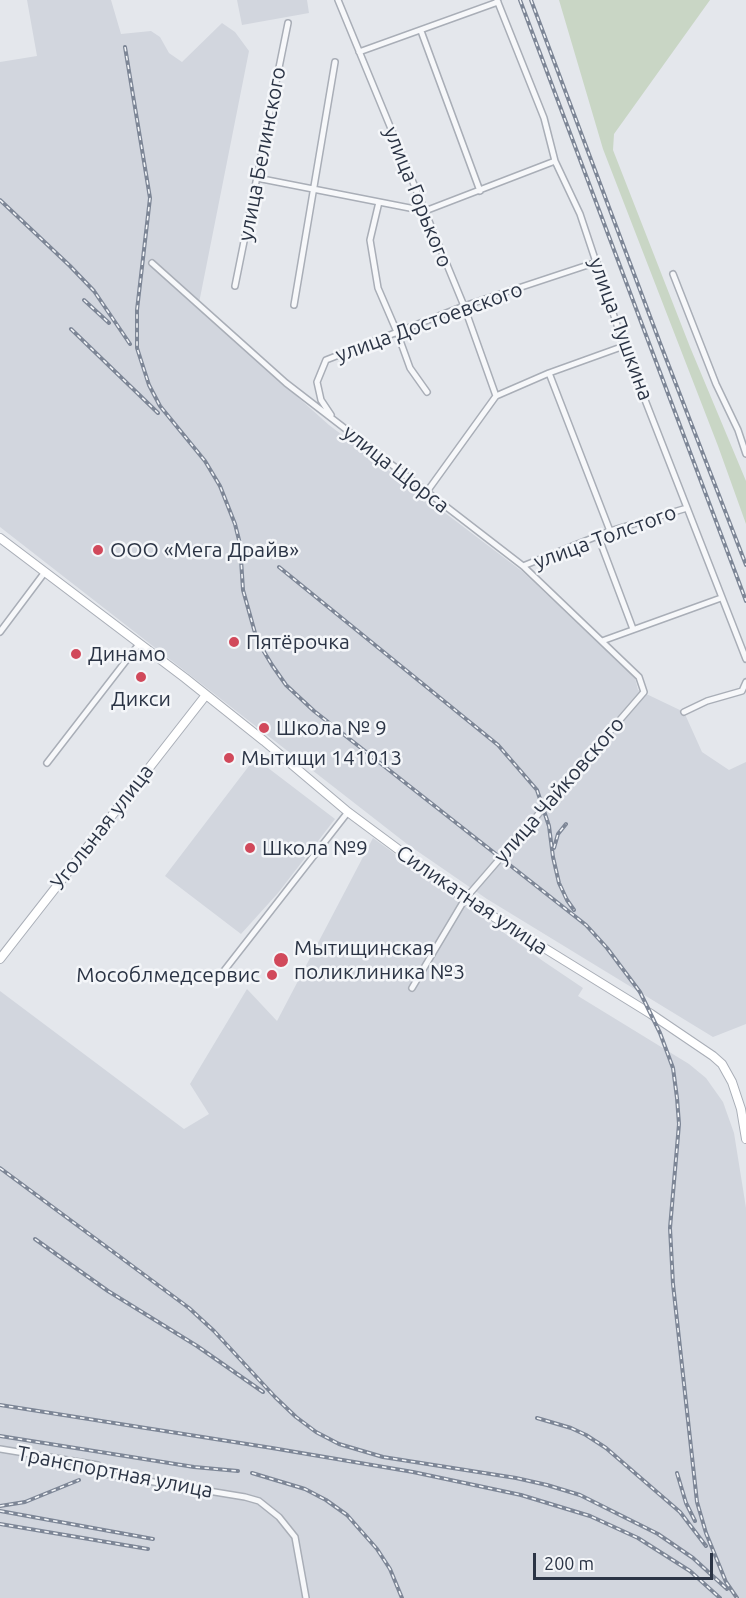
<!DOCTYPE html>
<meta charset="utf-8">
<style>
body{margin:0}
#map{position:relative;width:746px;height:1598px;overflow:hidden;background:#e4e7ec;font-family:Ubuntu,sans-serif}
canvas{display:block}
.scale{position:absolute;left:533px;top:1553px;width:180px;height:27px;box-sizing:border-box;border:3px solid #2b3445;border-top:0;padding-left:8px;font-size:18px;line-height:21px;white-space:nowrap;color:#2b3445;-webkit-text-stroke:4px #f4f6f9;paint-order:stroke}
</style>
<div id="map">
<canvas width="746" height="1598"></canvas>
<div class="scale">200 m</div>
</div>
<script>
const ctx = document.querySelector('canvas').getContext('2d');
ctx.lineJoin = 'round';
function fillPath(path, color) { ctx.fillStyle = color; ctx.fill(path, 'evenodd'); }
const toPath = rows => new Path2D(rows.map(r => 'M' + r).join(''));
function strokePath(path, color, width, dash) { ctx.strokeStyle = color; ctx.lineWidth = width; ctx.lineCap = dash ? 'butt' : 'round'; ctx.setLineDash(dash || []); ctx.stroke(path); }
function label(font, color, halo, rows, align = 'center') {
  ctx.font = font + ' Ubuntu,sans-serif'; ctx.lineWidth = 5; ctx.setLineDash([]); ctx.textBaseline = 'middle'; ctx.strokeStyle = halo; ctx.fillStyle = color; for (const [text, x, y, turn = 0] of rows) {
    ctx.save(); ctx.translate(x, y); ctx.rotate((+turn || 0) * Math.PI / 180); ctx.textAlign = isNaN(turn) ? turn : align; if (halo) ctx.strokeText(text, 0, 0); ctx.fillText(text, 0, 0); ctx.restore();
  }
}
const built = toPath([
 [27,0,111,0,121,34,151,31,160,37,169,53,182,62,222,23,235,32,249,51,198,308,329,425,523,572,635,678,638,690,684,712,702,752,729,770,746,762,746,1024,713,1037,487,899,407,844,0,527,0,62,37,56],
 [237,0,307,0,309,13,242,25],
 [255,758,335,819,278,893,241,934,165,876],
 [373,838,543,961,583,988,578,996,689,1064,706,1078,723,1102,734,1133,746,1208,746,1598,0,1598,0,991,184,1129,209,1114,190,1084,247,989,277,1021]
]);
const green = toPath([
 [559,0,710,0,614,134,613,150,690,347,746,481,746,524,718,446,603,149]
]);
const street = toPath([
 [338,0,464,306,496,396],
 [497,0,544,118,555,161,580,214,624,346,746,659],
 [421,31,480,191],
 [359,52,498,2],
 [257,178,425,211,555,161],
 [379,202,370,240,378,288,397,332,410,368,427,392],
 [152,263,286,383,523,566,639,677,644,692,465,899,412,988],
 [673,274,716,384,738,430,746,454],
 [235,286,288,23],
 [294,305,335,62],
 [549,373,610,531],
 [331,415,321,400,317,382,326,360,464,306,597,262],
 [426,493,496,396,549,373,624,346],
 [598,536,633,629],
 [523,566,610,531,687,508],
 [0,632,45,572],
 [602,641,721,598],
 [684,712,707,701,742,691,746,682],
 [47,763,139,644],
 [216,981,348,812],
 [0,1449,98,1465,105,1474,245,1497,259,1501,279,1517,295,1537,306,1598]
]);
const secondary = toPath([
 [0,538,185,678,264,741,348,812,465,899,651,1014,713,1056,722,1064,732,1082,741,1109,746,1139],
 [0,959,206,695]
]);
const rail = toPath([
 [520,0,746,601],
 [531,0,660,343,746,565],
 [125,47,150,198,137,310,137,348,149,385,160,406,205,461,220,486,235,524,240,544,243,590,257,640,272,665,286,685,314,711,586,925,607,948,640,992,660,1033,673,1068,677,1098,679,1124,670,1228,673,1284,697,1502,706,1533,726,1582,737,1598],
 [0,200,70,266,94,291,130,344],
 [84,300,109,323],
 [71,329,158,413],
 [279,567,498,745,537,790,549,826,553,857,559,883,567,900,574,910],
 [554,848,558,834,566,824],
 [0,1168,189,1308,214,1331,275,1397,296,1417,316,1432,339,1444,383,1457,516,1478,547,1485,580,1495,658,1534,693,1558,727,1589],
 [35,1239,108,1291,197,1346,263,1392],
 [0,1405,272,1448,413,1472,521,1495,590,1516,638,1538,690,1571,720,1598],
 [537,1418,571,1428,586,1435,606,1448,680,1512,706,1546],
 [0,1436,194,1467,238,1471],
 [252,1473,305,1489,326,1500,347,1515,377,1549,390,1569,402,1598],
 [677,1473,686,1503,695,1521],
 [0,1506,25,1502,79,1480],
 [0,1511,153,1539],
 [0,1524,148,1549]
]);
const markers = [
 [98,550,6,"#d1495b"],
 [234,642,6,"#d1495b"],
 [76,654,6,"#d1495b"],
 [141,677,6,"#d1495b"],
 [264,728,6,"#d1495b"],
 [229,758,6,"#d1495b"],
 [250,848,6,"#d1495b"],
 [281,960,8,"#d1495b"],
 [272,975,6,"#d1495b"]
];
const streetNames = [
 ["улица Белинского",262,154,-79],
 ["улица Горького",418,197,68],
 ["улица Достоевского",429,322,-20],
 ["улица Пушкина",621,329,70],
 ["улица Щорса",396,469,38],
 ["улица Толстого",605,537,-20],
 ["улица Чайковского",559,790,-49],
 ["Угольная улица",102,827,-52],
 ["Силикатная улица",472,900,34],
 ["Транспортная улица",115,1472,11]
];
const poiNames = [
 ["ООО «Мега Драйв»",110,550],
 ["Пятёрочка",246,642],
 ["Динамо",88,654],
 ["Дикси",141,699,"center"],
 ["Школа № 9",276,728],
 ["Мытищи 141013",241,758],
 ["Школа №9",262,848],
 ["Мытищинская",294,948],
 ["поликлиника №3",294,972],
 ["Мособлмедсервис",260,975,"right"]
];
fillPath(built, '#d2d6de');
fillPath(green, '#c9d6c5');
strokePath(street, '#a9aeb7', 8);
strokePath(secondary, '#a9aeb7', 10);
strokePath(street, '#f7f8fa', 5);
strokePath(secondary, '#fff', 8);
strokePath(rail, '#7d8696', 4);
strokePath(rail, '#f4f6f9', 1.5, [4.5]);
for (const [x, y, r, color] of markers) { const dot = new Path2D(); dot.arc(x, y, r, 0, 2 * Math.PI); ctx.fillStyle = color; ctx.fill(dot); strokePath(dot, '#f4f6f9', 2); }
label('21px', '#2b3445', '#f4f6f9', streetNames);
label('21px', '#2b3445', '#f4f6f9', poiNames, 'left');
</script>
